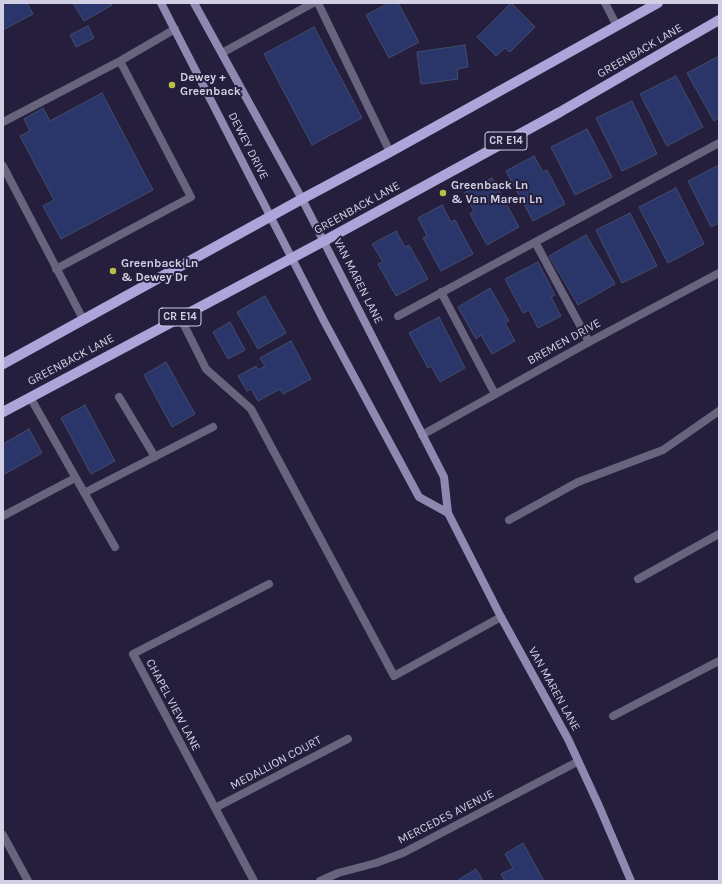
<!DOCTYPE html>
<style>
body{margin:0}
#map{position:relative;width:722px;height:884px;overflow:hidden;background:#251f3d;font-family:Karla,sans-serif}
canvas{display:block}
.frame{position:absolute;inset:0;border:4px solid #d1cfe3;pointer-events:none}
</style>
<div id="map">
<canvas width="722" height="884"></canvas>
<div class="frame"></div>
</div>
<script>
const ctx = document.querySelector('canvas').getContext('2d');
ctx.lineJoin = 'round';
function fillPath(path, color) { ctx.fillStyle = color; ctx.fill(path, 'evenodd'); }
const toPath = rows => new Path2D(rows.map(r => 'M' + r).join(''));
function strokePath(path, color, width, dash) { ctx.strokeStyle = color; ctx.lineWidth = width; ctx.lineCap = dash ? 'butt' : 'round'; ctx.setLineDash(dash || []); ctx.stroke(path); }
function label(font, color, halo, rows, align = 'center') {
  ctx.font = font + ' Karla,sans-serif'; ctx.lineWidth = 4; ctx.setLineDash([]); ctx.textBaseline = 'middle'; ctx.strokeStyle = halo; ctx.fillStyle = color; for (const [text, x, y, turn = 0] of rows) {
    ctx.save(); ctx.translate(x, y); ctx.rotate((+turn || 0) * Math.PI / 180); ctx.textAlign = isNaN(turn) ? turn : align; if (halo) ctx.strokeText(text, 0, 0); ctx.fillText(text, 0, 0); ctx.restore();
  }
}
const building = toPath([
 [3,3,27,3,33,14,3,30,3,3],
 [73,3,110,3,112,5,84,21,73,3],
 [389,3,398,3,419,42,389,58,366,15,389,3],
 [511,3,535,27,510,52,505,48,496,56,477,37,511,3],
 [88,26,94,38,76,47,70,35,88,26],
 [314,27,362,118,312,145,264,54,314,27],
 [465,45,468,67,457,69,458,79,421,84,417,52,465,45],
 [719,56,719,118,714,121,687,73,719,56],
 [676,76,703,127,667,146,640,94,676,76],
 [102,93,153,190,61,239,43,206,54,200,20,136,30,131,24,119,43,108,50,121,102,93],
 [632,101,657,154,622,171,596,118,632,101],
 [587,129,612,177,575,195,551,147,587,129],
 [534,156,543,172,547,170,565,204,533,221,506,171,534,156],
 [719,165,719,223,711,227,688,181,719,165],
 [492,178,519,227,487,245,470,214,474,211,464,193,492,178],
 [676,188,704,244,668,263,639,207,676,188],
 [442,205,451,222,455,220,473,254,441,271,423,238,427,236,418,218,442,205],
 [630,213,657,266,622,283,596,230,630,213],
 [396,231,405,247,409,245,428,279,396,296,378,264,383,262,372,244,396,231],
 [586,235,615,284,578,305,549,256,586,235],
 [538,262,555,295,551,297,561,316,538,328,529,310,523,313,505,279,538,262],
 [490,288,509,321,505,323,515,341,492,354,481,335,476,339,458,307,490,288],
 [265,296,286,333,258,349,237,312,265,296],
 [439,317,465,368,440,382,431,366,428,368,409,333,439,317],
 [230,322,245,350,228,359,213,332,230,322],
 [291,341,311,379,283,394,280,389,258,401,251,389,247,391,238,376,256,366,258,370,265,366,260,358,291,341],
 [166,362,195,414,172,427,144,375,166,362],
 [85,405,115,461,91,474,61,418,85,405],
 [29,429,42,453,3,475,3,444,29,429],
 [523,843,544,881,505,881,501,874,513,868,505,854,523,843],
 [476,869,483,881,458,881,458,880,476,869]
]);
const lane = toPath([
 [318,3,390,152],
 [605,3,617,26],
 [222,53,313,3],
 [3,122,120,61,175,29],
 [3,166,83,319],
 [535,242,589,342],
 [56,269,191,197,120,61],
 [441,292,495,394],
 [398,316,719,143],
 [30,397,115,547],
 [119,397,155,457],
 [84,493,213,427],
 [3,516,75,478]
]);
const street = toPath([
 [180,317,206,369,251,409,394,676,501,617],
 [422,435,589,342,719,273],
 [509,520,578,482,663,450,719,411],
 [638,579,719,534],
 [613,716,719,661],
 [215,808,348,739],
 [3,835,28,881],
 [254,881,133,654,269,584],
 [320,881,338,873,376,863,403,853,577,762]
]);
const secondary = toPath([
 [161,3,324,321,419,497,448,513],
 [194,3,302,199,444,477,448,513,501,617,568,739,599,806,631,881]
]);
const primary = toPath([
 [3,364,302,199,390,152,658,3],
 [3,412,324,241,560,112,719,20]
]);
const markers = [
 [172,85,4,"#bac045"],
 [443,193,4,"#bac045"],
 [113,271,4,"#bac045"]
];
const shields = [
 [506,141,42],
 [180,317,42]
];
const shieldNames = [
 ["CR E14",506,141],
 ["CR E14",180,317]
];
const streetNames = [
 ["GREENBACK LANE",640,51,-30],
 ["DEWEY DRIVE",248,146,63],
 ["GREENBACK LANE",357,208,-29],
 ["VAN MAREN LANE",358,281,63],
 ["BREMEN DRIVE",564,342,-29],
 ["GREENBACK LANE",71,360,-28],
 ["VAN MAREN LANE",554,689,61],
 ["CHAPEL VIEW LANE",173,705,62],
 ["MEDALLION COURT",276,763,-28],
 ["MERCEDES AVENUE",446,817,-27]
];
const poiNames = [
 ["Dewey +",180,78],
 ["Greenback",180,92],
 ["Greenback Ln",451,186],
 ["& Van Maren Ln",451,200],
 ["Greenback Ln",121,264],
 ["& Dewey Dr",121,278]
];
fillPath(building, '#2a3669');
strokePath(building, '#434c6c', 1);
strokePath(lane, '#68647e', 8);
strokePath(street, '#68647e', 8);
strokePath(secondary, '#8f89b2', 8);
strokePath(primary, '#ada5da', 10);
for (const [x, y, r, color] of markers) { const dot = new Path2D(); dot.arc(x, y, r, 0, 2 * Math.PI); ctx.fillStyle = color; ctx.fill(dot); strokePath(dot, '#251f3d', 1.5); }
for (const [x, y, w] of shields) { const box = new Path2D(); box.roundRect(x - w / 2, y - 9, w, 18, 3); ctx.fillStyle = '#251f3d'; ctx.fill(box); strokePath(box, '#d1cfe3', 1); }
label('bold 11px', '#d1cfe3', null, shieldNames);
label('12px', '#d1cfe3', '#251f3d', streetNames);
label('bold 12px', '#d1cfe3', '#251f3d', poiNames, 'left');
</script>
